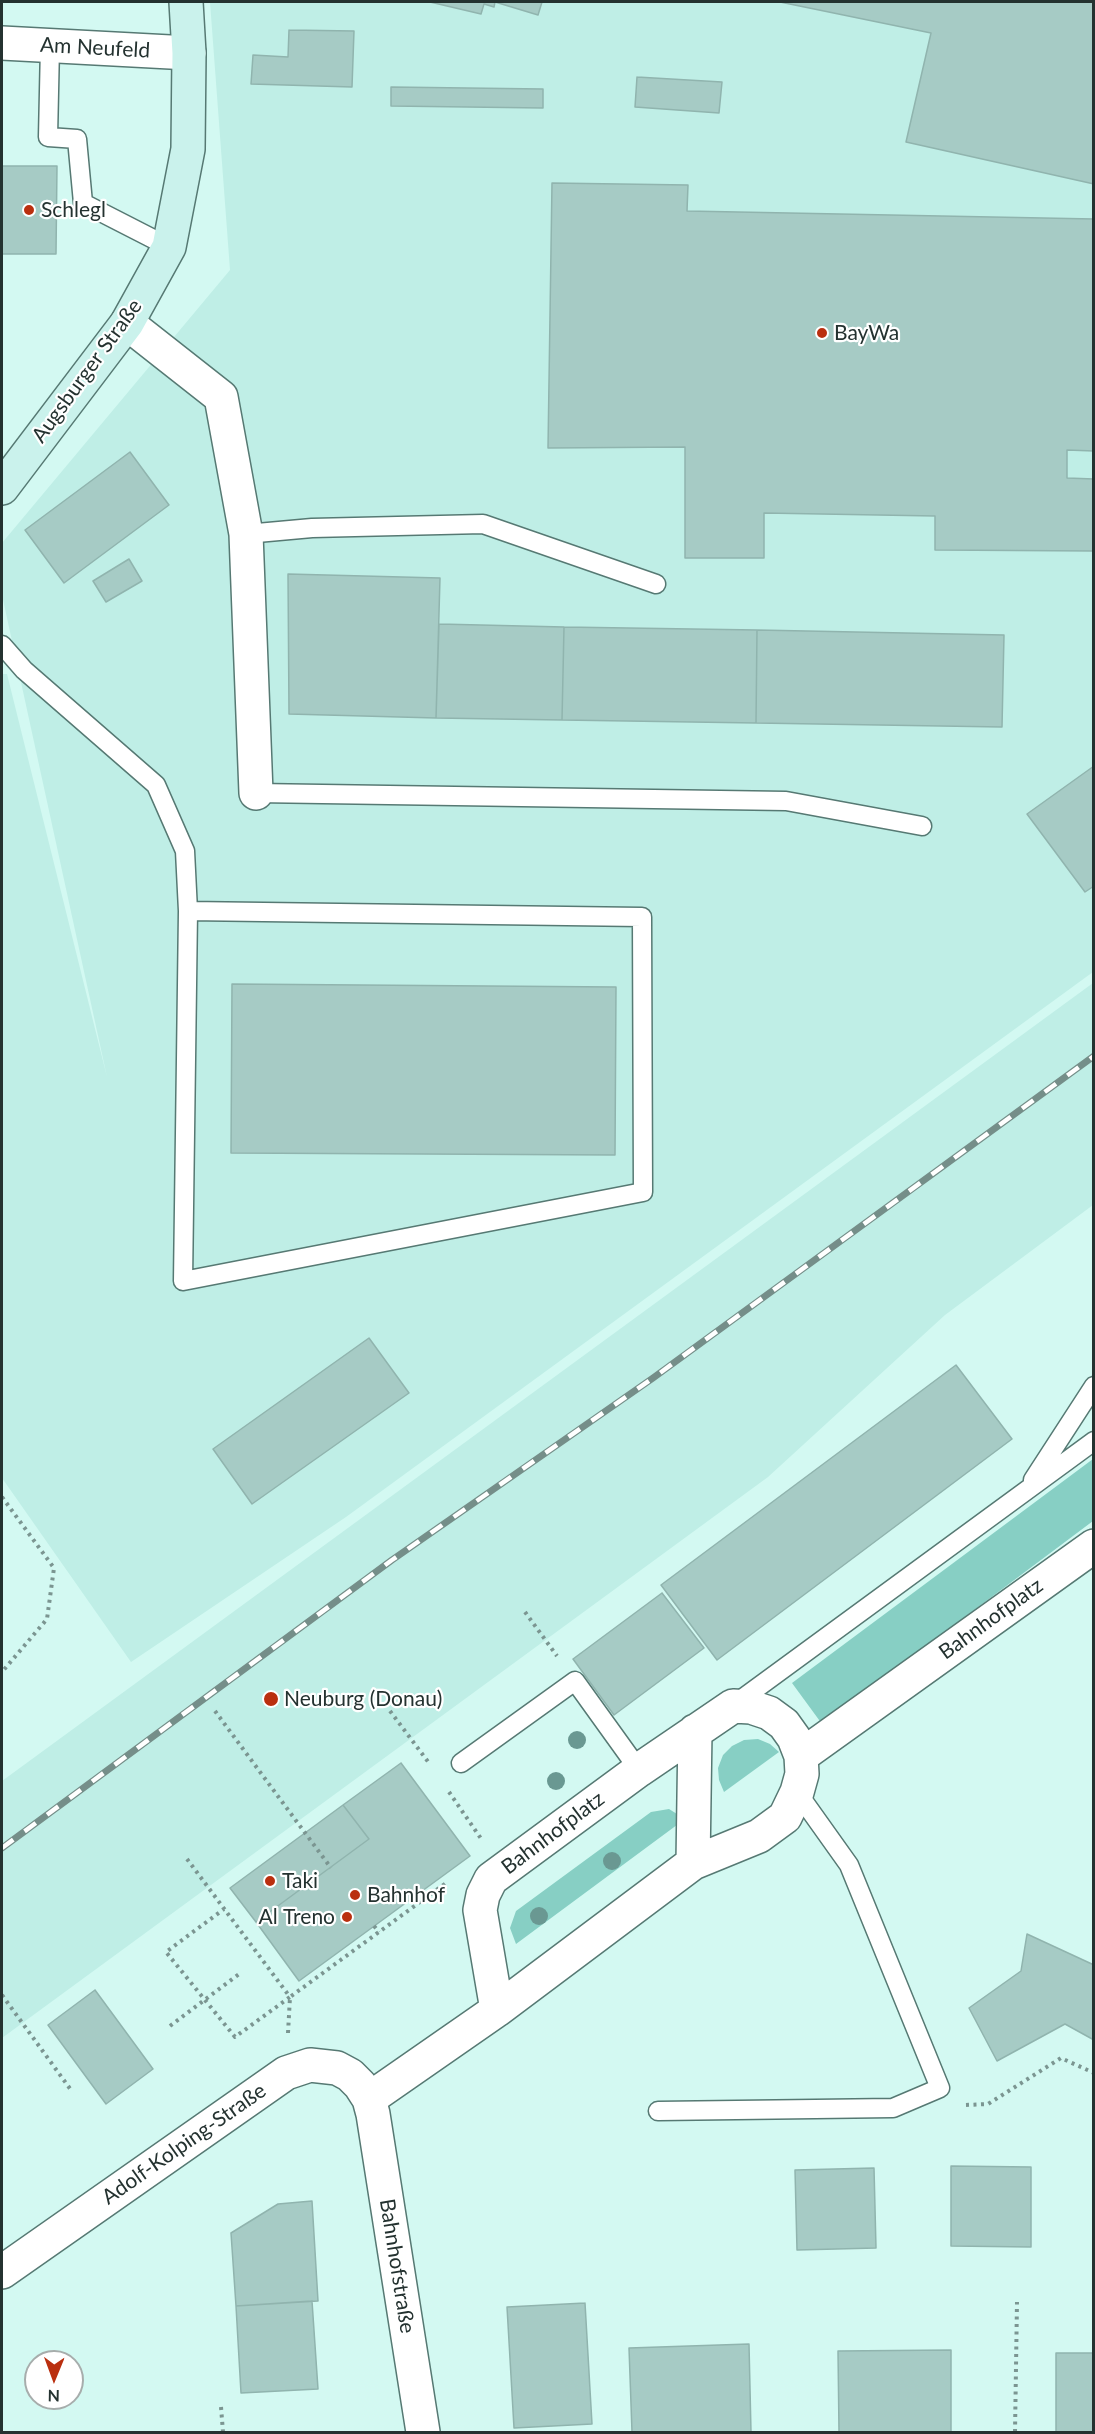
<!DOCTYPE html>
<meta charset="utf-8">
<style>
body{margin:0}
#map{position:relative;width:1095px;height:2434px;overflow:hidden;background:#d3f9f2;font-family:Lato,sans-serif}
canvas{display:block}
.frame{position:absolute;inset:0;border:3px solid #243230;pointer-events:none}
.north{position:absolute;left:24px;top:2350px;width:60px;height:60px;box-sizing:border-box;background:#fff;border:2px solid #a7adac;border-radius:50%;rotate:181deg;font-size:16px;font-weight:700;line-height:24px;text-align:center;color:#243230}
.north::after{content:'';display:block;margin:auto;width:21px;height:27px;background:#ba2f0f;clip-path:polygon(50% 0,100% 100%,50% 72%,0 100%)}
</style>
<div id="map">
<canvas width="1095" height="2434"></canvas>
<div class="frame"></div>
<div class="north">N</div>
</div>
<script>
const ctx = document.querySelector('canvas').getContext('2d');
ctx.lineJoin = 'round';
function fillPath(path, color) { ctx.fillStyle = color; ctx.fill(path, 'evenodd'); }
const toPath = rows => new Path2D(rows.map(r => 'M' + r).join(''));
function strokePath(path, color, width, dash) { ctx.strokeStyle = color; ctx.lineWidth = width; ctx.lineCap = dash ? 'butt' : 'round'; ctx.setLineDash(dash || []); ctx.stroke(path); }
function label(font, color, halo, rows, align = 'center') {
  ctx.font = font + ' Lato,sans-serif'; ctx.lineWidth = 4.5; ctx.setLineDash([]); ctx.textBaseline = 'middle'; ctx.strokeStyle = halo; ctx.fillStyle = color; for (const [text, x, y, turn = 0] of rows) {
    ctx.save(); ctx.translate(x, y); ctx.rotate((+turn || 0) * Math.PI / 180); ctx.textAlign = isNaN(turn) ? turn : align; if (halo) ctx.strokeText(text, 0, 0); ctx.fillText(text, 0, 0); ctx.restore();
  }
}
const built = toPath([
 [210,2,1093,2,1093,972,346,1517,131,1662,2,1478,2,674,7,674,107,1077,2,595,2,543,230,270],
 [1093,983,1093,1205,945,1315,768,1477,2,2038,2,1781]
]);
const green = toPath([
 [1093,1459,1093,1521,822,1724,792,1683],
 [758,1739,770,1744,779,1752,724,1792,719,1780,718,1768,723,1755,732,1746,744,1740],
 [669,1809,685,1819,516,1944,510,1928,516,1911,651,1812]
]);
const building = toPath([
 [430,2,542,2,538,15,495,2,494,7,484,4,481,14,430,2],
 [780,2,1094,2,1094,184,906,142,931,33,780,2],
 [289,30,354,31,352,87,251,84,253,55,288,57,289,30],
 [637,77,722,82,719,113,635,107,637,77],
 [391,87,543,89,543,108,391,106,391,87],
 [2,166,57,166,56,254,2,254,2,166],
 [552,183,688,185,687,211,1094,219,1094,451,1067,450,1067,478,1094,479,1094,551,935,550,935,516,764,513,764,558,685,558,685,447,548,448,552,183],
 [130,452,169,505,64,583,25,530,130,452],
 [129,559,142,581,106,602,93,581,129,559],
 [288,574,440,578,436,718,289,714,288,574],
 [439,624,564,627,562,720,436,718,439,624],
 [564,627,757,630,756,723,562,720,564,627],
 [757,630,1004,635,1002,727,756,723,757,630],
 [1094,766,1094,886,1085,892,1027,814,1094,766],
 [232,984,616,987,615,1155,231,1153,232,984],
 [369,1338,409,1393,252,1504,213,1449,369,1338],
 [956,1365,1012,1439,717,1660,661,1585,956,1365],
 [662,1593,704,1648,614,1715,573,1659,662,1593],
 [401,1763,470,1856,299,1981,256,1922,369,1839,343,1805,401,1763],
 [343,1805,369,1839,256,1922,230,1888,343,1805],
 [1027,1934,1094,1965,1094,2040,1065,2024,997,2061,969,2008,1021,1971,1027,1934],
 [95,1990,153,2069,106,2104,48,2025,95,1990],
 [951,2166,1031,2167,1031,2247,951,2246,951,2166],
 [874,2168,876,2248,797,2250,795,2170,874,2168],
 [312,2201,318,2301,236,2306,231,2233,278,2204,312,2201],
 [312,2301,318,2389,241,2393,236,2306,312,2301],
 [585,2303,592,2424,514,2428,507,2307,585,2303],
 [749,2344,751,2432,632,2432,629,2348,749,2344],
 [951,2350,951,2432,839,2432,838,2351,951,2350],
 [1056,2353,1094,2353,1094,2432,1056,2432,1056,2353]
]);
const path = toPath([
 [2,1497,54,1568,47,1619,2,1672],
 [525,1612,557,1656],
 [215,1711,331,1868],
 [390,1711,429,1763],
 [449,1792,482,1840],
 [187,1859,290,1997,235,2037,166,1952,224,1909],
 [374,1926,379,1932],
 [2,1995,71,2090],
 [170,2026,239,1974],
 [288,2033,290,1997,446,1883],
 [966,2105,988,2104,1061,2058,1094,2073],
 [221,2407,223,2432],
 [1015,2432,1017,2302]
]);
const lane = toPath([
 [50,46,48,137,77,139,83,203,169,247],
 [246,534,312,528,483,524,656,584],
 [2,645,24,670,156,785,185,851,188,911,183,1281,643,1192,642,917,188,911],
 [256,793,786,801,922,826],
 [1033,1480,1094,1386],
 [735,1704,1094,1441],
 [461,1763,575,1681,639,1770],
 [658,2111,893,2108,940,2088,849,1865,797,1792]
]);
const street = toPath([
 [2,43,189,53],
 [127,323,221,397,246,534,256,793],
 [801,1756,1094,1546],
 [693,1863,695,1731],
 [369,2099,497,2010,693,1863,759,1836,785,1817,797,1792,802,1774,801,1756,794,1738,784,1724,769,1713,751,1707,733,1706,639,1770,491,1879,483,1895,480,1910,497,2010],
 [2,2272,286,2073,310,2065,337,2068,350,2075,360,2085,369,2099,373,2114,423,2432]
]);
const secondary = toPath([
 [2,488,127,323,169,247,188,149,189,53,186,2]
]);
const rail = toPath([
 [2,1848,392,1560,653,1378,1094,1056]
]);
const trees = [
 [577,1740],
 [556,1781],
 [612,1861],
 [539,1916]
];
const markers = [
 [29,210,6,"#ba2f0f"],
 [822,333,6,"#ba2f0f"],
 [271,1699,8,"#ba2f0f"],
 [270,1881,6,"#ba2f0f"],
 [355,1895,6,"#ba2f0f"],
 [347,1917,6,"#ba2f0f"]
];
const streetNames = [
 ["Am Neufeld",95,48,3],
 ["Augsburger Straße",87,371,-54],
 ["Bahnhofplatz",991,1619,-36],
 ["Bahnhofplatz",553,1833,-37],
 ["Adolf-Kolping-Straße",184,2144,-35],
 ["Bahnhofstraße",397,2266,81]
];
const poiNames = [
 ["Schlegl",41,210],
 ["BayWa",834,333],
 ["Neuburg (Donau)",284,1699],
 ["Taki",282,1881],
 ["Bahnhof",367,1895],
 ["Al Treno",335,1917,"right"]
];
fillPath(built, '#bfeee6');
fillPath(green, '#87cfc4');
fillPath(building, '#a6cbc5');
strokePath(building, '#90b4ae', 1.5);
strokePath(lane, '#567973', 21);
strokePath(street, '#567973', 36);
strokePath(secondary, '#567973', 36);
strokePath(path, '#7b9591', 4, [3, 4.5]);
strokePath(lane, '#fff', 18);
strokePath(street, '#fff', 33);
strokePath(secondary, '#caf2ec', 33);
strokePath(rail, '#758e89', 7);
strokePath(rail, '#fff', 4.5, [14]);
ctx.fillStyle = '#6a9892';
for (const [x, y] of trees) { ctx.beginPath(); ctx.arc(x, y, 9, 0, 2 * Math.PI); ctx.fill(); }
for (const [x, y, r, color] of markers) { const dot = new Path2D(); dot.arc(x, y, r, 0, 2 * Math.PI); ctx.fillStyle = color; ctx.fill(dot); strokePath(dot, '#fff', 2); }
label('21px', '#243230', '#fff', streetNames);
label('21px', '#243230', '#fff', poiNames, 'left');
</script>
